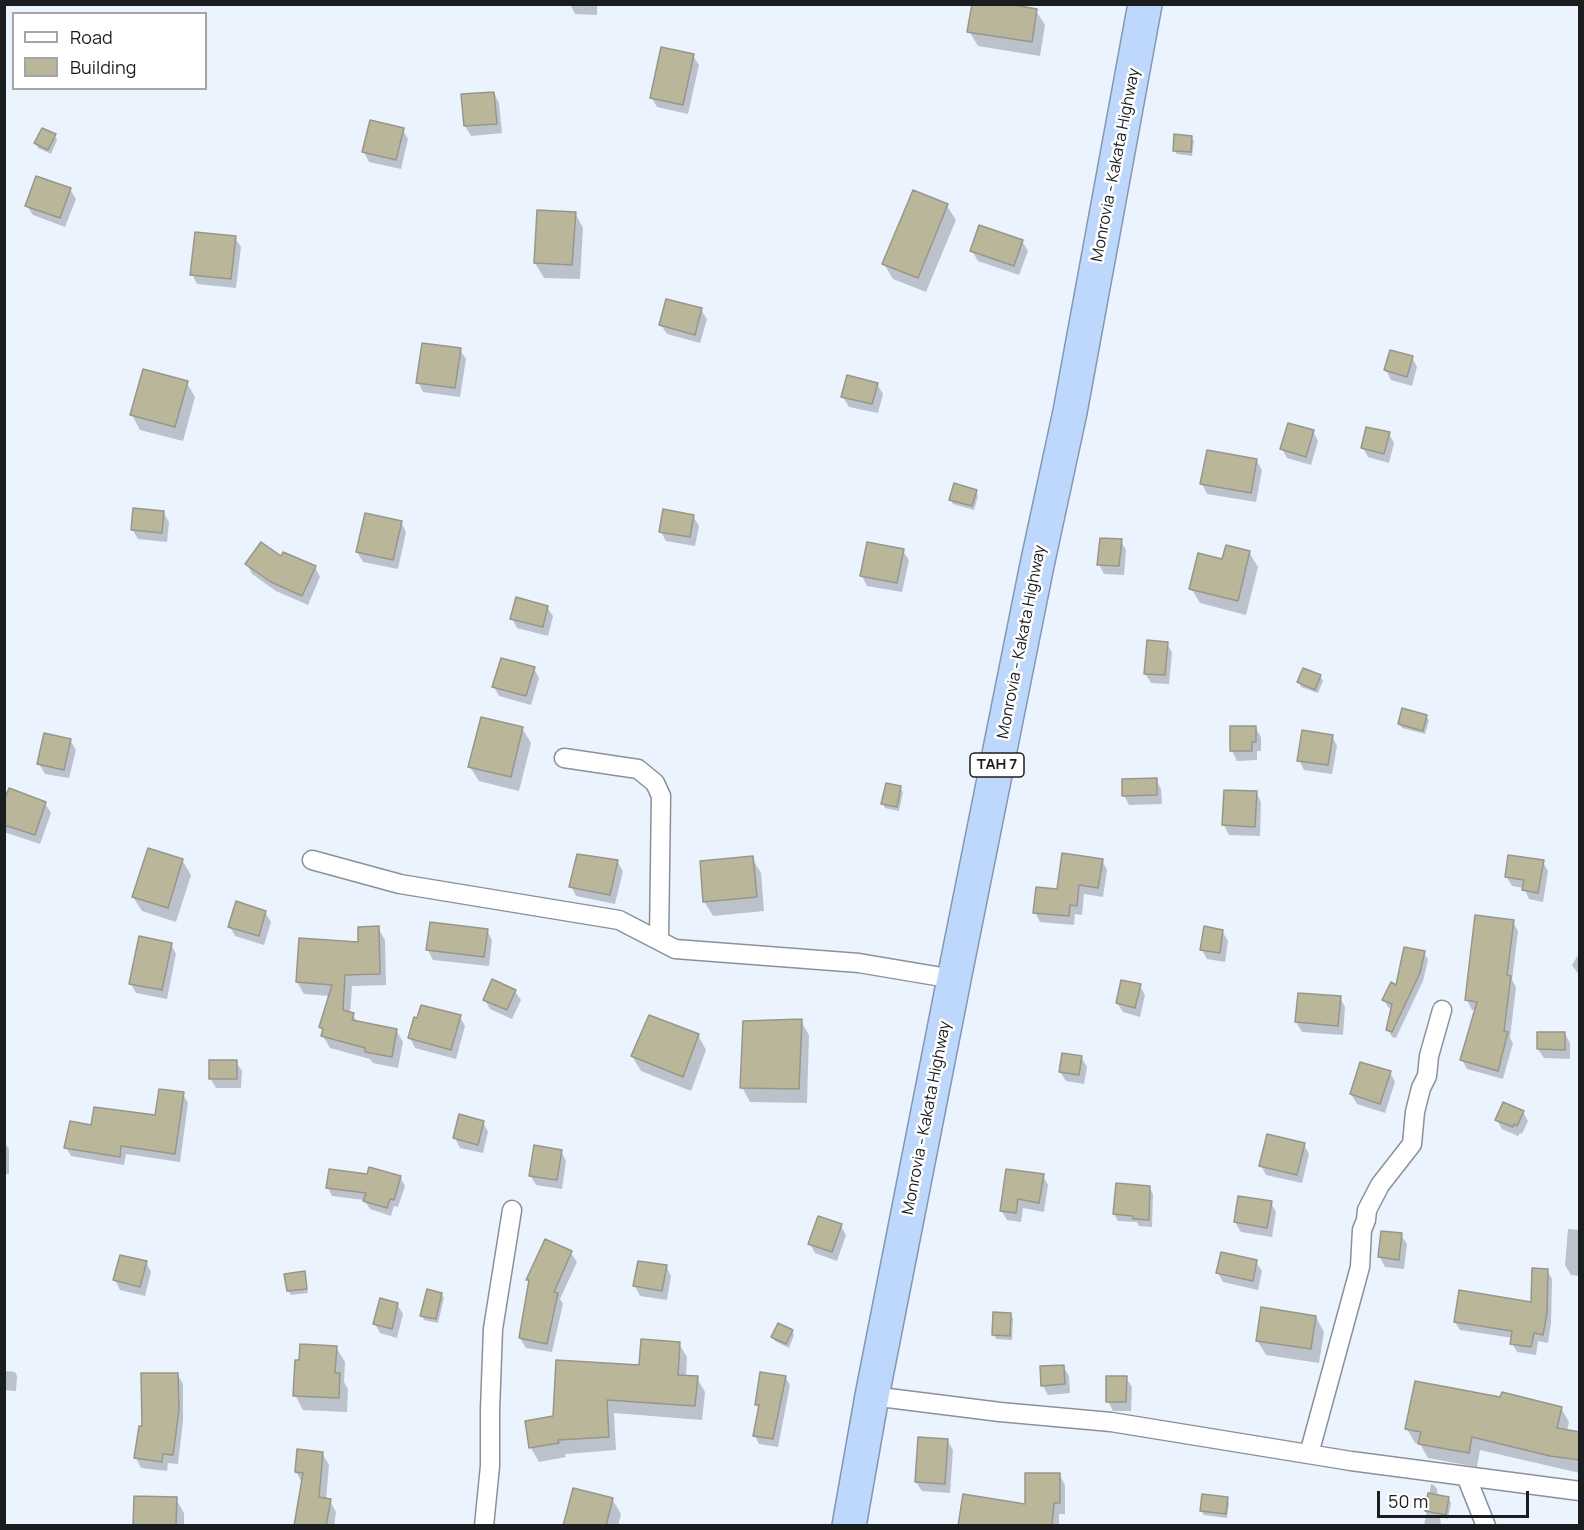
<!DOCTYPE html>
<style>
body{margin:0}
#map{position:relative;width:1584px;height:1530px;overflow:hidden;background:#ebf3fe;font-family:Manrope,sans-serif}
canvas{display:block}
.frame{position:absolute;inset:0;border:6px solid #1a1d20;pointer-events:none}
.legend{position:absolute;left:12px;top:12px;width:195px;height:78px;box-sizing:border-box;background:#fff;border:2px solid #a3a5a6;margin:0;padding:8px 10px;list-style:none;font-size:18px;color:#1a1d20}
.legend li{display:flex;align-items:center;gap:12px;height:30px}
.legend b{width:30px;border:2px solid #a3a5a6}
.scale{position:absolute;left:1377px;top:1491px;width:152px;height:27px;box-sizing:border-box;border:3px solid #1a1d20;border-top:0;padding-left:8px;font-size:18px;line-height:21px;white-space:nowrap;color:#1a1d20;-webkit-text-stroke:4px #fff;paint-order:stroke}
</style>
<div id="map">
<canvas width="1584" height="1530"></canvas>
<div class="frame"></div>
<ul class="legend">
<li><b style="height:8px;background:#fff"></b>Road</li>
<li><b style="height:16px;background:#bab699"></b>Building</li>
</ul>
<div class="scale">50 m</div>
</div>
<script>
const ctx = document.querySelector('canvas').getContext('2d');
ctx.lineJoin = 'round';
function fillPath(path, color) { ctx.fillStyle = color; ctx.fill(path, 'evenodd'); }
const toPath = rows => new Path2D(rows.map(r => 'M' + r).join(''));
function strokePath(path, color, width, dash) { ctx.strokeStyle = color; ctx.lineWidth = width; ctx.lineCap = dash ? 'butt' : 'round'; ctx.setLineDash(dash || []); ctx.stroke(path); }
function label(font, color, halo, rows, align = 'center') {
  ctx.font = font + ' Manrope,sans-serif'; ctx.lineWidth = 5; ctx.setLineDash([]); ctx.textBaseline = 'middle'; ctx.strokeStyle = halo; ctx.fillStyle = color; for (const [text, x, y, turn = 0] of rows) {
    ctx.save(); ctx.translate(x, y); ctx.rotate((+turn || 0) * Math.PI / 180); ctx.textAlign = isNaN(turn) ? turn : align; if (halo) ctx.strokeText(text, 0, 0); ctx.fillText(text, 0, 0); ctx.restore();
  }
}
const shadow = toPath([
 [570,4,597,4,597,15,575,14],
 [1036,11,1045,25,1040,56,978,46,969,31],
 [693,56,699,65,688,114,657,107,651,97],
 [494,93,499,103,502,133,471,136,465,126,463,96],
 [403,130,408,139,401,169,369,162,364,152],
 [55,136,57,140,51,154,38,148,36,143],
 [1191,137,1194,141,1192,156,1177,154,1174,150],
 [70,189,76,199,65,227,33,215,27,206],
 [914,192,947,206,956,220,926,292,893,279,884,264],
 [575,213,583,228,580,279,544,278,535,263],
 [235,238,241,247,236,288,197,284,192,274],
 [1022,241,1028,251,1019,275,978,261,972,251],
 [701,310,707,319,700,343,667,334,661,325],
 [460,350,466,359,460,397,423,392,418,382],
 [1412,357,1417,367,1412,386,1391,380,1386,370],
 [187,383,195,397,183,441,140,430,132,415],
 [877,384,883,394,878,413,849,407,843,397],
 [1313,431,1318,441,1311,465,1287,458,1282,449],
 [1389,434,1394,443,1389,463,1368,457,1363,448],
 [1256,460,1262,470,1256,502,1207,494,1202,484],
 [976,491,978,496,974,510,953,504,950,499],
 [163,512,169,522,167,542,138,539,132,529],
 [693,516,699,526,695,546,666,541,661,532],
 [401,522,406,532,398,569,363,562,357,552],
 [1121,541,1126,550,1124,575,1104,574,1099,564],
 [903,551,909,560,902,592,867,586,862,576],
 [1249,552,1258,567,1246,615,1200,603,1191,588,1223,560],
 [282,558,315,567,320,577,308,605,276,591,252,574,247,564],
 [547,607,553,616,548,636,517,628,512,618],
 [1167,643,1172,653,1169,684,1151,683,1145,673],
 [534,669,539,678,531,705,499,696,494,687],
 [1320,676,1323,681,1318,693,1301,687,1299,682],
 [1426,716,1429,720,1425,734,1402,728,1399,723],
 [1255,727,1261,737,1261,751,1257,751,1257,760,1237,761,1232,751,1232,728],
 [522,728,531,743,519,791,479,781,470,767],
 [1332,736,1337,746,1332,774,1304,770,1299,760],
 [70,740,76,750,69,778,45,774,39,764],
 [1156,780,1161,789,1162,804,1129,805,1124,795],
 [900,788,903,792,899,811,885,808,883,804],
 [1256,792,1261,802,1260,836,1229,835,1224,825],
 [45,803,51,813,40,844,4,832,4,804],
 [752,858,761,873,764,911,713,916,704,901],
 [182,860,191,875,176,922,142,911,133,897],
 [1102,860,1107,870,1103,897,1084,894,1082,915,1075,914,1074,925,1040,922,1035,912,1058,891],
 [617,861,623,871,615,904,576,896,571,886],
 [1543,862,1548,871,1543,902,1529,899,1524,888,1512,886,1506,876],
 [265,912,271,922,264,945,235,936,230,927],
 [1513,922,1518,931,1512,980,1516,987,1510,1038,1513,1043,1503,1079,1467,1069,1462,1060,1476,1010,1472,1010,1467,1000],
 [378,928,385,940,386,985,352,986,350,1014,353,1015,358,1023,396,1030,403,1042,398,1068,373,1063,370,1059,330,1048,323,1036,324,1032,321,1027,330,996,304,994,297,982,359,944],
 [487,930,492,940,489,966,433,960,428,950],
 [1222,931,1228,941,1225,962,1207,959,1202,950],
 [171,944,176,954,167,999,136,993,131,984],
 [1580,952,1580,976,1572,965],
 [1424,953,1428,960,1423,981,1396,1038,1392,1037,1388,1029,1392,1009,1388,1007,1384,1000],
 [1140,986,1145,995,1140,1017,1123,1012,1117,1003],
 [515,991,521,1000,512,1019,490,1009,485,1000],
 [1340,998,1345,1007,1343,1035,1302,1032,1296,1022],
 [460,1017,465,1026,456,1059,415,1048,410,1038],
 [801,1021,809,1035,807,1103,750,1102,742,1087],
 [1565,1034,1570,1043,1570,1059,1544,1058,1538,1049],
 [698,1035,706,1050,691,1091,641,1071,632,1056],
 [1081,1057,1087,1067,1084,1084,1066,1081,1060,1072],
 [236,1062,242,1071,241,1088,216,1088,210,1078],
 [1390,1072,1395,1082,1385,1113,1357,1104,1351,1094],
 [183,1094,188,1103,180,1162,126,1154,124,1165,71,1156,66,1147,92,1127,156,1117],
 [1523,1112,1528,1121,1522,1134,1520,1133,1518,1136,1502,1129,1497,1120],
 [483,1122,488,1132,483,1153,460,1148,455,1138],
 [4,1142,9,1149,9,1174,4,1174],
 [1304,1144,1309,1154,1302,1183,1266,1175,1261,1165],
 [561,1151,566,1161,562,1189,536,1185,530,1175],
 [1043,1176,1048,1185,1044,1212,1023,1208,1021,1222,1007,1220,1001,1210],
 [400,1177,405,1186,398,1207,394,1206,391,1216,370,1209,364,1200,332,1196,328,1188],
 [1149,1187,1153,1194,1152,1227,1139,1226,1137,1222,1118,1221,1114,1214],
 [1271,1203,1276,1212,1272,1237,1241,1232,1235,1222],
 [841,1226,846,1235,837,1261,815,1253,810,1244],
 [1568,1229,1580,1230,1580,1276,1571,1275,1565,1265],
 [1401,1235,1407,1244,1404,1269,1385,1267,1380,1257],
 [545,1241,571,1253,577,1262,560,1299,563,1304,552,1352,526,1348,520,1338,530,1284,528,1280],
 [146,1262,151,1272,145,1296,120,1290,115,1280],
 [1256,1262,1262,1271,1258,1290,1223,1282,1218,1273],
 [666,1266,671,1276,667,1300,640,1296,635,1286],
 [1547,1270,1552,1279,1551,1323,1548,1343,1538,1341,1536,1355,1517,1352,1512,1343,1513,1338,1460,1330,1455,1322,1533,1303],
 [304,1273,308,1293,291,1295,288,1291],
 [441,1294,444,1298,438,1323,424,1320,422,1315],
 [397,1304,403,1314,397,1338,380,1333,375,1324],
 [1011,1314,1013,1319,1012,1340,996,1339,994,1335],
 [1316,1317,1324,1332,1319,1363,1266,1355,1257,1340],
 [792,1331,794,1335,789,1348,775,1341,772,1337],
 [679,1344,687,1357,686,1377,697,1378,705,1392,702,1420,614,1413,616,1450,565,1454,566,1457,539,1462,531,1448,527,1422,554,1418],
 [336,1347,345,1362,344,1382,348,1389,347,1412,303,1410,295,1395],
 [1063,1366,1069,1376,1070,1393,1048,1395,1043,1386],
 [4,1371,15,1372,17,1376,16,1391,4,1390],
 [177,1374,183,1384,183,1421,178,1464,168,1463,167,1471,141,1468,136,1458,144,1428],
 [785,1377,790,1385,778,1447,759,1444,755,1436,760,1409,757,1404],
 [1126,1378,1132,1387,1131,1411,1113,1411,1108,1401],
 [1561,1408,1569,1422,1567,1431,1580,1433,1580,1473,1480,1450,1477,1467,1428,1458,1420,1444,1415,1443,1407,1429],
 [947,1440,953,1450,950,1493,922,1491,916,1482],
 [322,1453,329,1465,326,1500,330,1501,336,1512,334,1526,296,1526,303,1484,296,1472],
 [1059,1474,1065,1485,1065,1514,1059,1514,1059,1526,959,1526,1027,1506],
 [1431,1484,1434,1485,1437,1489,1438,1497,1448,1498,1451,1503,1448,1519,1440,1517,1441,1526,1424,1526],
 [176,1499,184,1513,184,1526,135,1526],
 [612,1499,621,1514,618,1526,564,1526],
 [1227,1499,1229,1503,1227,1518,1204,1515,1201,1511]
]);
const building = toPath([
 [972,4,1008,4,1037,9,1032,42,967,32,972,4],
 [661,47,694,54,683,105,650,98,661,47],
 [494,92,497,124,464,126,461,94,494,92],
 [370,120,404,128,396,160,362,152,370,120],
 [42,128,56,134,48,150,34,143,42,128],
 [1174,134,1192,136,1191,152,1173,151,1174,134],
 [36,176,71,188,60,218,25,206,36,176],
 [913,190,948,204,918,278,882,264,913,190],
 [537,210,576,212,572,265,534,263,537,210],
 [979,225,1023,240,1014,266,970,251,979,225],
 [195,232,236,236,231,279,190,275,195,232],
 [666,299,702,308,695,335,659,325,666,299],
 [422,343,461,348,455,388,416,383,422,343],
 [1390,350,1413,356,1407,377,1384,370,1390,350],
 [143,369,188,381,175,427,130,415,143,369],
 [847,375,878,383,872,404,841,397,847,375],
 [1288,423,1314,430,1306,457,1280,449,1288,423],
 [1366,427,1390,432,1384,454,1361,448,1366,427],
 [1207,450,1257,459,1251,493,1200,484,1207,450],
 [954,483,977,490,972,506,949,500,954,483],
 [133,508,164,511,162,533,131,530,133,508],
 [663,509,694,515,690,537,659,532,663,509],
 [365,513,402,521,393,560,356,552,365,513],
 [1100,538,1122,539,1119,566,1097,565,1100,538],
 [261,542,281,556,283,552,316,566,302,596,271,582,245,564,261,542],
 [867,542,904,549,897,583,860,576,867,542],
 [1226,545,1250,551,1238,601,1189,589,1198,553,1222,559,1226,545],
 [516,597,548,606,543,627,510,619,516,597],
 [1147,640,1168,642,1165,675,1144,674,1147,640],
 [501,658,535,667,526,696,492,687,501,658],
 [1303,668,1321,675,1315,690,1297,682,1303,668],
 [1402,708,1427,715,1423,731,1398,724,1402,708],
 [481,717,523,727,511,777,468,767,481,717],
 [1230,726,1256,726,1256,742,1252,742,1252,751,1230,751,1230,726],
 [1302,730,1333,735,1328,765,1297,761,1302,730],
 [44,733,71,739,64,770,37,764,44,733],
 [1157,778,1157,795,1122,796,1122,779,1157,778],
 [886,783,901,786,897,807,881,804,886,783],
 [9,788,46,802,35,835,4,825,4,800,9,788],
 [1224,790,1257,791,1255,827,1222,825,1224,790],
 [148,848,183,859,168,908,132,897,148,848],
 [1062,853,1103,859,1098,888,1079,885,1077,906,1070,905,1069,916,1033,913,1036,887,1057,889,1062,853],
 [577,854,618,860,610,895,569,887,577,854],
 [1508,855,1544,860,1538,893,1522,890,1524,880,1505,877,1508,855],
 [753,856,757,897,703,902,700,861,753,856],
 [236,901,266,911,259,936,228,927,236,901],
 [1475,915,1514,920,1507,975,1511,976,1504,1031,1508,1032,1498,1071,1460,1060,1477,1002,1465,1000,1475,915],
 [430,922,488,929,484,957,426,950,430,922],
 [379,926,380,974,345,975,343,1010,354,1013,352,1020,397,1029,392,1057,365,1052,365,1048,321,1036,323,1029,319,1027,332,985,296,982,299,938,358,942,358,927,379,926],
 [1204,926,1223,930,1220,953,1200,950,1204,926],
 [139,936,172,943,162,990,129,984,139,936],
 [1404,947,1425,951,1420,973,1392,1032,1386,1030,1392,1004,1382,1000,1391,982,1396,985,1404,947],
 [492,979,516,990,507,1010,483,1000,492,979],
 [1121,980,1141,984,1135,1008,1116,1003,1121,980],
 [1298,993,1341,996,1338,1026,1295,1022,1298,993],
 [421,1005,461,1015,451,1050,408,1038,414,1017,417,1018,421,1005],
 [649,1015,699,1034,683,1077,631,1056,649,1015],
 [802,1019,799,1089,740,1088,743,1021,802,1019],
 [1537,1032,1565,1032,1565,1050,1537,1049,1537,1032],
 [1062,1053,1082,1056,1079,1075,1059,1072,1062,1053],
 [209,1060,237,1060,237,1079,209,1079,209,1060],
 [1360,1062,1391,1071,1380,1104,1350,1094,1360,1062],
 [159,1089,184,1092,175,1154,121,1146,120,1157,64,1148,70,1121,91,1125,94,1107,155,1115,159,1089],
 [1503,1102,1524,1111,1517,1126,1514,1124,1513,1127,1495,1120,1503,1102],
 [459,1114,484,1121,478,1145,453,1138,459,1114],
 [1267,1134,1305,1143,1297,1175,1259,1166,1267,1134],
 [534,1145,562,1150,557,1180,529,1176,534,1145],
 [369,1167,401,1176,394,1200,390,1199,387,1208,363,1201,366,1193,326,1188,329,1169,367,1174,369,1167],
 [1006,1169,1044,1174,1039,1203,1018,1199,1016,1213,1000,1211,1006,1169],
 [1116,1183,1150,1186,1149,1220,1133,1219,1133,1216,1113,1214,1116,1183],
 [1238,1196,1272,1201,1267,1228,1234,1222,1238,1196],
 [818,1216,842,1224,832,1252,808,1244,818,1216],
 [1381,1231,1402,1233,1399,1260,1378,1257,1381,1231],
 [545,1239,572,1251,554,1292,558,1293,547,1344,519,1338,529,1280,526,1280,545,1239],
 [1221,1252,1257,1260,1253,1281,1216,1273,1221,1252],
 [120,1255,147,1261,140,1287,113,1280,120,1255],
 [638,1261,667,1265,662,1291,633,1286,638,1261],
 [1532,1268,1548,1269,1547,1313,1543,1335,1534,1333,1531,1347,1510,1344,1512,1331,1454,1322,1459,1290,1531,1302,1532,1268],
 [305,1271,307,1289,287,1291,284,1274,305,1271],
 [427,1289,442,1293,436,1319,420,1316,427,1289],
 [380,1298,398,1303,392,1329,373,1324,380,1298],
 [1261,1307,1316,1316,1311,1349,1256,1341,1261,1307],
 [993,1312,1011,1313,1010,1336,992,1335,993,1312],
 [778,1323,793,1330,786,1344,771,1337,778,1323],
 [641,1339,680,1342,678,1375,698,1376,695,1406,607,1400,609,1437,558,1440,559,1443,529,1448,525,1421,553,1416,556,1360,639,1365,641,1339],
 [300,1344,337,1346,335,1373,340,1373,339,1398,293,1396,295,1360,299,1360,300,1344],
 [1064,1365,1065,1384,1041,1386,1040,1366,1064,1365],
 [760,1372,786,1376,773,1439,753,1436,759,1405,755,1405,760,1372],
 [141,1373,178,1373,179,1410,173,1455,163,1454,162,1462,134,1458,139,1426,142,1426,141,1373],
 [1106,1376,1127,1376,1126,1402,1106,1402,1106,1376],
 [1415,1381,1500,1397,1502,1392,1562,1407,1557,1428,1580,1432,1580,1460,1550,1456,1472,1437,1469,1453,1418,1444,1421,1432,1405,1429,1415,1381],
 [918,1437,948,1439,945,1484,915,1482,918,1437],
 [297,1449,323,1452,319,1497,331,1499,326,1526,294,1526,303,1473,295,1472,297,1449],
 [1025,1473,1060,1473,1060,1503,1054,1503,1052,1526,958,1526,963,1494,1025,1504,1025,1473],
 [573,1488,613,1498,606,1526,563,1526,573,1488],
 [1428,1493,1449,1497,1446,1515,1425,1511,1428,1493],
 [1202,1494,1228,1497,1226,1514,1200,1511,1202,1494],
 [134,1496,177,1497,176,1526,133,1526,134,1496]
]);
const street = toPath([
 [564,758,638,769,655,783,661,796,659,939],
 [312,860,400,884,619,920,675,949,859,963,954,979],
 [872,1396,1000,1412,1111,1422,1351,1461,1580,1491],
 [1309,1454,1360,1267,1362,1230,1366,1220,1367,1210,1380,1185,1412,1144,1415,1112,1421,1088,1427,1076,1429,1056,1442,1010],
 [1466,1476,1486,1526],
 [484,1526,490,1466,490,1410,493,1329,512,1210]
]);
const highway = toPath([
 [849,1526,872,1396,954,979,1037,565,1070,412,1145,4]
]);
const shields = [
 [997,765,54]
];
const shieldNames = [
 ["TAH 7",997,765]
];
const streetNames = [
 ["Monrovia - Kakata Highway",1116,165,-79],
 ["Monrovia - Kakata Highway",1022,642,-79],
 ["Monrovia - Kakata Highway",927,1118,-79]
];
fillPath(shadow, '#0003');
fillPath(building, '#bab699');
strokePath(building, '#98968b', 1.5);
strokePath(street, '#8a919b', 21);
strokePath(highway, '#8597b0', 36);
strokePath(street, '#fff', 18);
strokePath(highway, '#bed8fd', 33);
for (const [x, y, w] of shields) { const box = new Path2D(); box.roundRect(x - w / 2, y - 12, w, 24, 4.5); ctx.fillStyle = '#fff'; ctx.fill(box); strokePath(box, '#1a1d20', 1.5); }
label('bold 15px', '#1a1d20', null, shieldNames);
label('16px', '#1a1d20', '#fff', streetNames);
</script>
